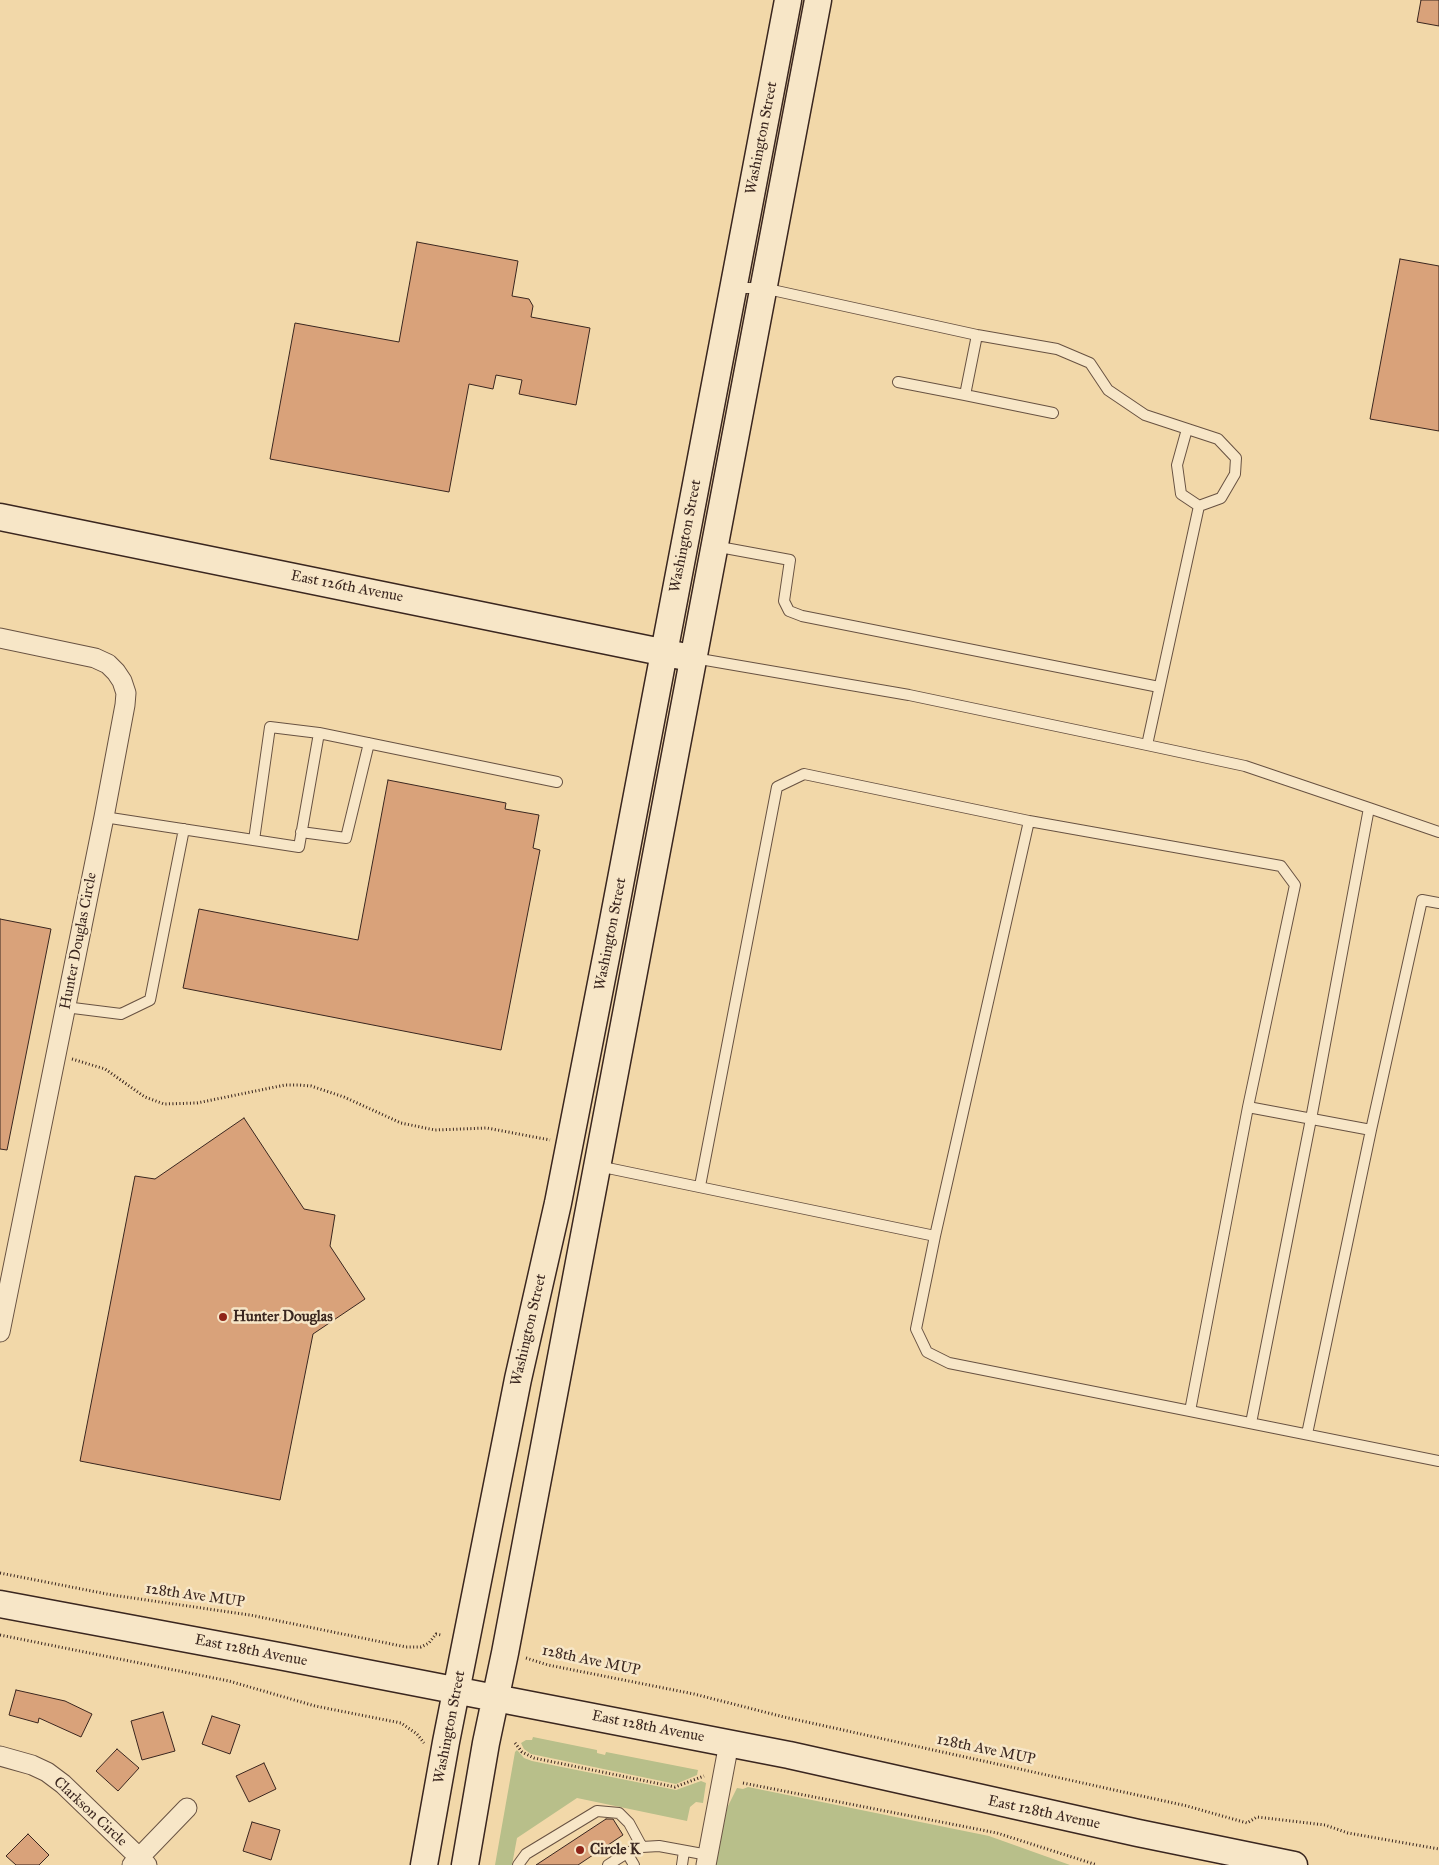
<!DOCTYPE html>
<style>
body{margin:0}
canvas{display:block;background:#f2d8a9}
</style>
<canvas width="1439" height="1865"></canvas>
<script>
const ctx = document.querySelector('canvas').getContext('2d');
ctx.lineJoin = 'round';
function fillPath(path, color) { ctx.fillStyle = color; ctx.fill(path, 'evenodd'); }
const toPath = rows => new Path2D(rows.map(r => 'M' + r).join(''));
function strokePath(path, color, width, dash) { ctx.strokeStyle = color; ctx.lineWidth = width; ctx.lineCap = dash ? 'butt' : 'round'; ctx.setLineDash(dash || []); ctx.stroke(path); }
function label(font, color, halo, rows, align = 'center') {
  ctx.font = font + ' "IM FELL Great Primer",serif'; ctx.lineWidth = 5; ctx.setLineDash([]); ctx.textBaseline = 'middle'; ctx.strokeStyle = halo; ctx.fillStyle = color; for (const [text, x, y, turn = 0] of rows) {
    ctx.save(); ctx.translate(x, y); ctx.rotate((+turn || 0) * Math.PI / 180); ctx.textAlign = isNaN(turn) ? turn : align; if (halo) ctx.strokeText(text, 0, 0); ctx.fillText(text, 0, 0); ctx.restore();
  }
}
const green = toPath([
 [533,1737,597,1750,597,1753,605,1755,606,1752,698,1770,697,1775,676,1784,531,1754,524,1749,521,1743,526,1740,532,1740],
 [517,1750,524,1758,532,1761,676,1790,701,1781,706,1783,703,1803,696,1802,690,1807,687,1821,577,1798,517,1838,512,1865,495,1865,515,1752],
 [748,1787,989,1836,1070,1865,716,1865,727,1808,737,1788,743,1789]
]);
const building = toPath([
 [1421,0,1439,0,1439,26,1417,22,1421,0],
 [417,242,518,261,512,296,529,299,533,306,531,317,590,328,576,405,519,394,522,380,496,375,493,389,469,384,449,492,270,459,295,323,399,342,417,242],
 [1400,259,1439,266,1439,431,1370,419,1400,259],
 [388,780,506,803,505,809,539,815,533,848,540,850,501,1050,183,988,199,909,358,940,388,780],
 [0,919,51,929,7,1150,0,1149,0,919],
 [244,1118,304,1209,335,1215,330,1246,365,1299,313,1334,280,1500,80,1461,135,1176,155,1179,244,1118],
 [16,1690,65,1701,92,1714,81,1737,39,1718,38,1723,9,1715,16,1690],
 [163,1712,175,1751,142,1760,131,1721,163,1712],
 [212,1716,240,1725,230,1754,202,1744,212,1716],
 [117,1749,139,1768,118,1791,96,1771,117,1749],
 [264,1763,276,1789,249,1802,236,1776,264,1763],
 [606,1819,613,1819,623,1835,578,1865,536,1865,606,1819],
 [252,1822,280,1830,271,1860,243,1851,252,1822],
 [28,1834,49,1855,39,1865,16,1865,6,1856,28,1834]
]);
const path = toPath([
 [72,1059,105,1069,145,1097,164,1104,197,1103,285,1085,299,1085,311,1086,344,1097,401,1123,435,1130,487,1128,550,1140],
 [0,1573,112,1595,250,1615,406,1647,421,1647,429,1643,436,1634,441,1635],
 [0,1635,229,1681,315,1706,401,1723,417,1734,424,1743],
 [526,1658,548,1665,694,1694,784,1717,1187,1806,1247,1823,1257,1817,1325,1825,1348,1833,1439,1849],
 [515,1743,522,1752,534,1758,675,1787,704,1776],
 [743,1783,997,1833,1097,1865]
]);
const lane = toPath([
 [734,288,763,288,977,335,1057,349,1090,363,1108,390,1145,415,1218,439,1236,458,1235,474,1221,498,1199,506,1181,494,1177,465,1187,429],
 [898,382,965,395,977,335],
 [965,395,1053,413],
 [714,546,790,560,784,601,789,611,802,616,1159,687],
 [694,658,909,695,1147,745,1199,506],
 [1147,745,1245,766,1369,808],
 [104,817,299,847,319,733,557,782],
 [301,832,346,838,369,743],
 [254,840,270,727,319,733],
 [65,1007,121,1014,150,1000,184,829],
 [1248,1107,1371,1130,1422,900,1439,903],
 [598,1166,935,1236,1029,821,804,774,777,787,700,1186],
 [935,1236,916,1329,927,1352,949,1363,1190,1411,1248,1107,1295,885,1281,866,1029,821],
 [1190,1411,1439,1461],
 [1251,1423,1311,1119,1369,808,1439,832],
 [1307,1434,1371,1130],
 [627,1853,634,1865],
 [518,1865,526,1854,597,1811,619,1813,629,1823,642,1847],
 [608,1865,627,1853,642,1847,659,1846,708,1855],
 [682,1865,684,1851]
]);
const street = toPath([
 [0,638,95,658,108,664,116,672,122,681,126,693,125,705,104,817,0,1332],
 [0,1756,32,1765,47,1772,63,1784,147,1865],
 [132,1865,187,1808],
 [706,1865,729,1743]
]);
const secondary = toPath([
 [0,517,681,656],
 [0,1604,284,1657,789,1755,1138,1833,1294,1865],
 [424,1865,446,1742,518,1379,558,1203,610,937,788,0],
 [465,1865,486,1743,505,1653,818,0]
]);
const markers = [
 [223,1317,5,"#8f2418"],
 [580,1850,5,"#8f2418"]
];
const streetNames = [
 ["Washington Street",762,138,-79],
 ["Washington Street",686,536,-79],
 ["East 126th Avenue",347,587,11],
 ["Washington Street",611,934,-79],
 ["Hunter Douglas Circle",79,941,-79],
 ["Washington Street",529,1330,-77],
 ["128th Ave MUP",195,1596,8],
 ["East 128th Avenue",251,1651,11],
 ["128th Ave MUP",591,1661,12],
 ["Washington Street",450,1727,-79],
 ["East 128th Avenue",648,1727,11],
 ["128th Ave MUP",986,1750,12],
 ["Clarkson Circle",90,1812,43],
 ["East 128th Avenue",1044,1813,12]
];
const poiNames = [
 ["Hunter Douglas",233,1317],
 ["Circle K",590,1850]
];
fillPath(green, '#b8bf8a');
fillPath(building, '#d9a27a');
strokePath(building, '#3a261f', 1);
strokePath(lane, '#685242', 12);
strokePath(street, '#685242', 21);
strokePath(secondary, '#3a261f', 29);
strokePath(path, '#3a261f', 3, [1, 2.5]);
strokePath(lane, '#f7e6c7', 10);
strokePath(street, '#f7e6c7', 19);
strokePath(secondary, '#f7e6c7', 26);
for (const [x, y, r, color] of markers) { const dot = new Path2D(); dot.arc(x, y, r, 0, 2 * Math.PI); ctx.fillStyle = color; ctx.fill(dot); strokePath(dot, '#f7e6c7', 2); }
label('15px', '#3a261f', '#f7e6c7', streetNames);
label('bold 15px', '#3a261f', '#f7e6c7', poiNames, 'left');
</script>
